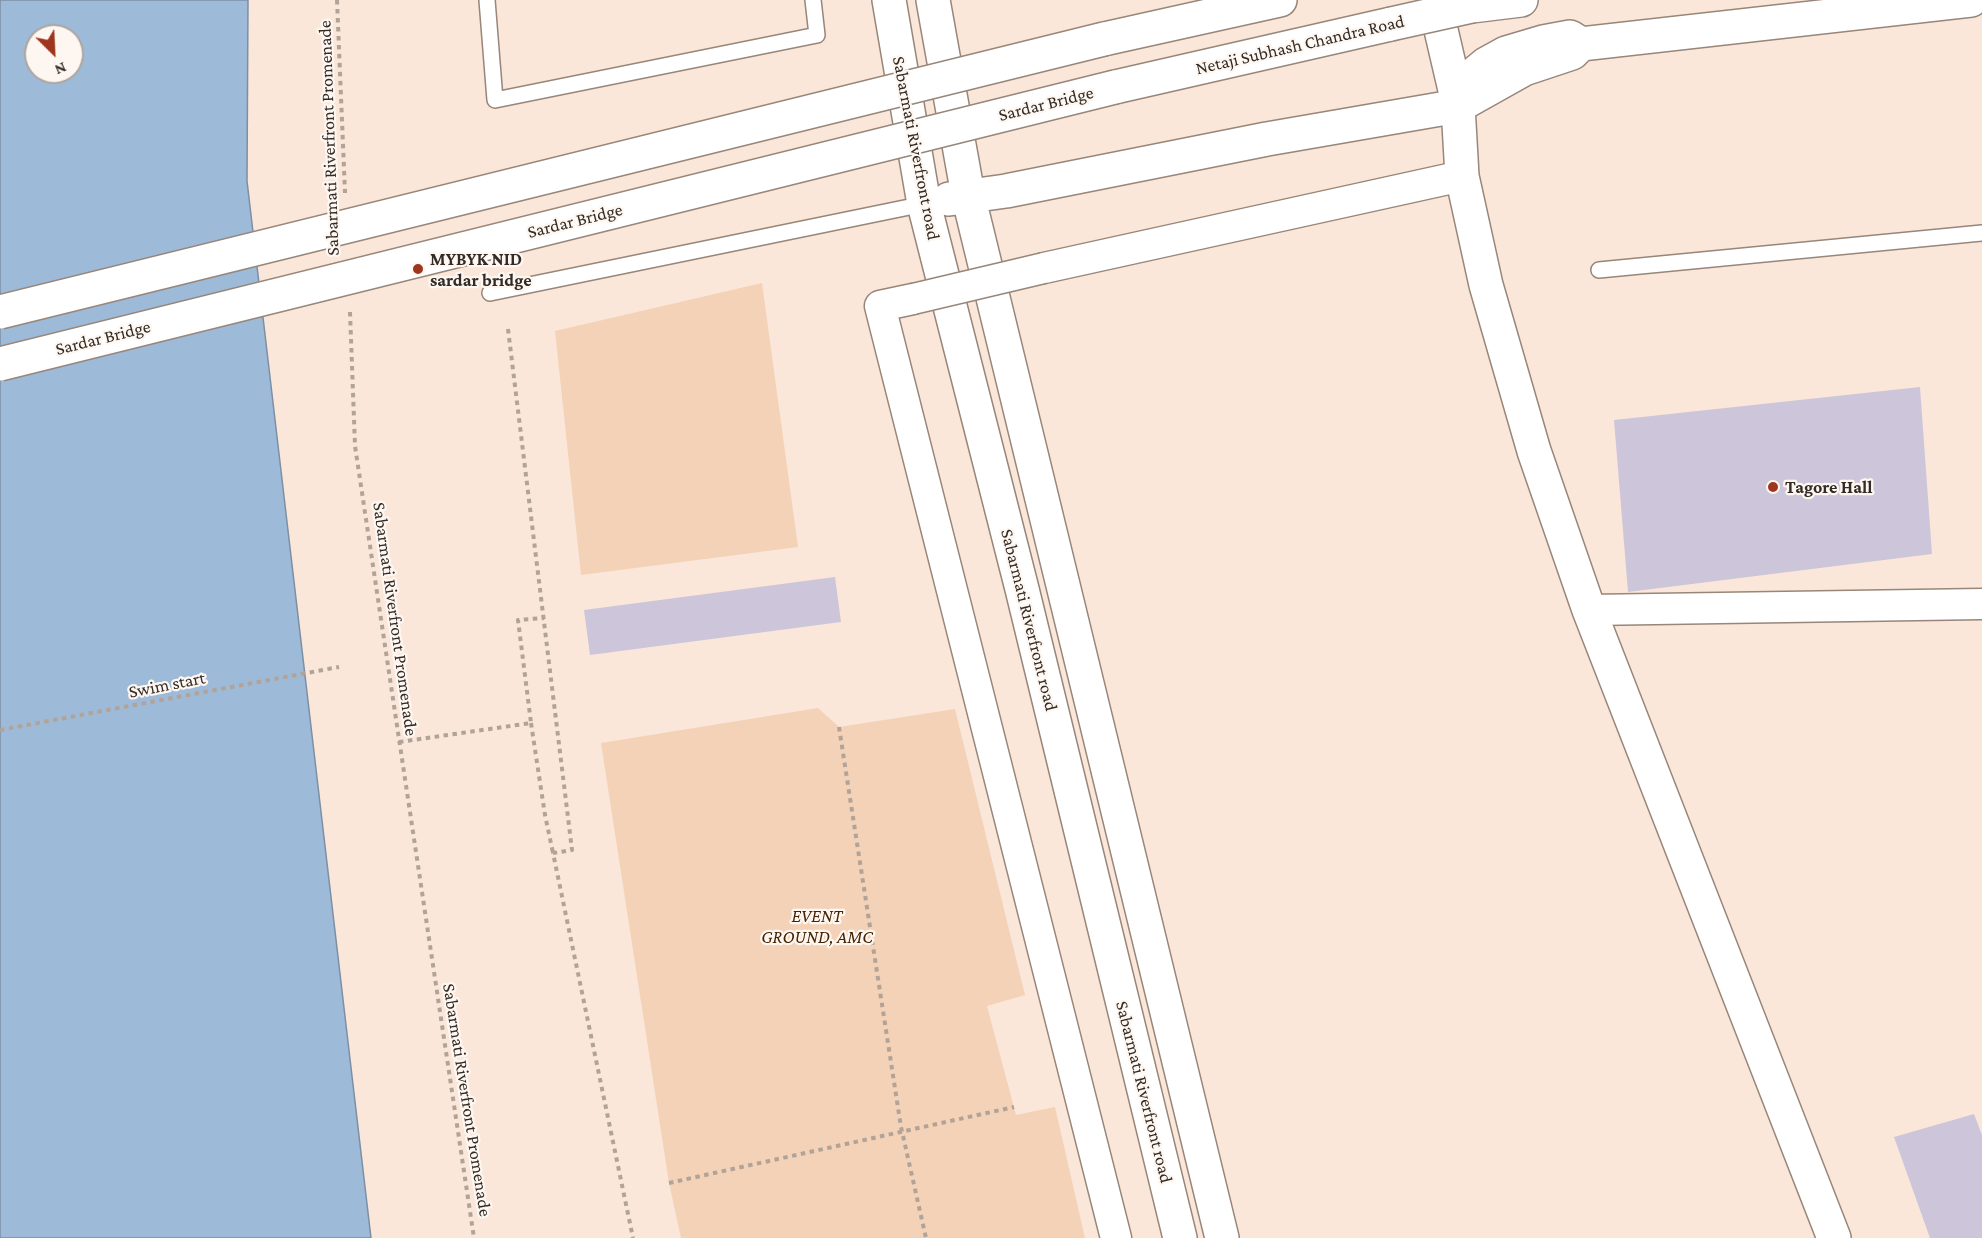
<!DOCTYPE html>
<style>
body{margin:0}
#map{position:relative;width:1982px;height:1238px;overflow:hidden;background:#fae7d9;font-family:"Crimson Pro",serif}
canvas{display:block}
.north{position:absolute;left:24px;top:24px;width:60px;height:60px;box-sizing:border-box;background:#fef7f1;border:2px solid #aca59f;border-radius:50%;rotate:156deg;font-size:16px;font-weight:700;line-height:24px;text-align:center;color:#312a25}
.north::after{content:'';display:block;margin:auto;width:21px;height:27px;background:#9e361d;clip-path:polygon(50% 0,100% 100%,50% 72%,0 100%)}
</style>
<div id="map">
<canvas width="1982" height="1238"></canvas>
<div class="north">N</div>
</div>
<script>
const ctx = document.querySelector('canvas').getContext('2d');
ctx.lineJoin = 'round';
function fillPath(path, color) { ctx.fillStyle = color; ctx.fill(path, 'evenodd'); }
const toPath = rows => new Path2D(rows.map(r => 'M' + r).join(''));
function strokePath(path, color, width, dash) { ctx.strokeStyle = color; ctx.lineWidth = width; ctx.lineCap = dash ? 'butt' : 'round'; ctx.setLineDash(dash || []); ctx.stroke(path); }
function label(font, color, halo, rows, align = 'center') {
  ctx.font = font + ' "Crimson Pro",serif'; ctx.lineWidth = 4.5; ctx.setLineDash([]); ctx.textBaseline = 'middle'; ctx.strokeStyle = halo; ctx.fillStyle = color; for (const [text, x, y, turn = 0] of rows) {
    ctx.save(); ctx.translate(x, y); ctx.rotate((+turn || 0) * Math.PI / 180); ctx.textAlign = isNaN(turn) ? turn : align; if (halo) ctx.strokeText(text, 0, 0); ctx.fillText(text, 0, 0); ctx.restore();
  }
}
const green = toPath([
 [762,283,798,547,581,575,555,331],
 [818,708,839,727,955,709,1025,995,987,1006,1016,1115,1055,1107,1085,1238,681,1238,669,1183,601,743]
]);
const water = toPath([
 [0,0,248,0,247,181,371,1238,0,1238,0,0],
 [36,36,72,36,72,72,36,72,36,36]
]);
const building = toPath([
 [1920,387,1932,554,1628,592,1614,420],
 [835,577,841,622,590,655,584,610],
 [1974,1114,1982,1135,1982,1238,1930,1238,1894,1137]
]);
const path = toPath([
 [337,0,345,193],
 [350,312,355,446,474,1238],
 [508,329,572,850,553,853,633,1238],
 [531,723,545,815,553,853],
 [839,727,901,1127,926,1238],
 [0,730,339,667],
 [399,742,531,723,518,620,544,618],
 [669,1183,1014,1107]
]);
const lane = toPath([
 [487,0,495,100,817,35,813,0],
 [1599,270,1982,233],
 [490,293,924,204]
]);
const street = toPath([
 [1044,268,1462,176],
 [913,299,880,306,1116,1238],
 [1589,610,1982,604]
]);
const secondary = toPath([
 [889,0,924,204,1022,589,1180,1238],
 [933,0,968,195,1222,1238],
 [1434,0,1455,90,1458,106,1462,176,1486,285,1534,451,1589,610,1834,1238],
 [1581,44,1971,0],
 [949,199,1006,191,1267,139,1458,106,1524,69,1572,53,1581,44,1570,37,1543,42,1506,53,1486,64,1455,90]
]);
const primary = toPath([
 [1472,6,1521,0],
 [1104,39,1280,0],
 [1115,87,1391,24]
]);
const streetBridge = toPath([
 [913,299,1044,268]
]);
const primaryBridge = toPath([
 [1391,24,1472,6],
 [0,312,1104,39],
 [0,364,1115,87]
]);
const markers = [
 [418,269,6,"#9e361d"],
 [1773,487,6,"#9e361d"]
];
const streetNames = [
 ["Netaji Subhash Chandra Road",1300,45,-13],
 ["Sardar Bridge",1046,104,-14],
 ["Sabarmati Riverfront Promenade",329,138,-92],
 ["Sabarmati Riverfront road",916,148,79],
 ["Sardar Bridge",575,221,-14],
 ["Sardar Bridge",103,338,-14],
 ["Sabarmati Riverfront Promenade",395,619,82],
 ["Sabarmati Riverfront road",1029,620,76],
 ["Swim start",167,685,-11],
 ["Sabarmati Riverfront road",1144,1092,76],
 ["Sabarmati Riverfront Promenade",467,1100,81]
];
const poiNames = [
 ["MYBYK NID",430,259],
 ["sardar bridge",430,280],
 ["Tagore Hall",1785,487]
];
const parkNames = [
 ["EVENT",817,916],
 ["GROUND, AMC",817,937]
];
fillPath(green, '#f4d2b7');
fillPath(water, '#9dbad9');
strokePath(water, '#7d8fa3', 1.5);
fillPath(building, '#cdc6da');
strokePath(lane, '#978679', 18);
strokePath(street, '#978679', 33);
strokePath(secondary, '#978679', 36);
strokePath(primary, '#978679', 36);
strokePath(path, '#b2a398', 4, [4.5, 4.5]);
strokePath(lane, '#fff', 15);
strokePath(street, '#fff', 30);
strokePath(secondary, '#fff', 33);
strokePath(primary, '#fff', 33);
strokePath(streetBridge, '#978679', 33, []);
strokePath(primaryBridge, '#978679', 36, []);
strokePath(streetBridge, '#fff', 30);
strokePath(primaryBridge, '#fff', 33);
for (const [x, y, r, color] of markers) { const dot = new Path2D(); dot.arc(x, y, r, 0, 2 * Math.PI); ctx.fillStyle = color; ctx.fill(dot); strokePath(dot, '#fef7f1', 2); }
label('18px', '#312a25', '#fef7f1', streetNames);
label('bold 18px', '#312a25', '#fef7f1', poiNames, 'left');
label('italic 18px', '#472503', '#fef7f1', parkNames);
</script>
